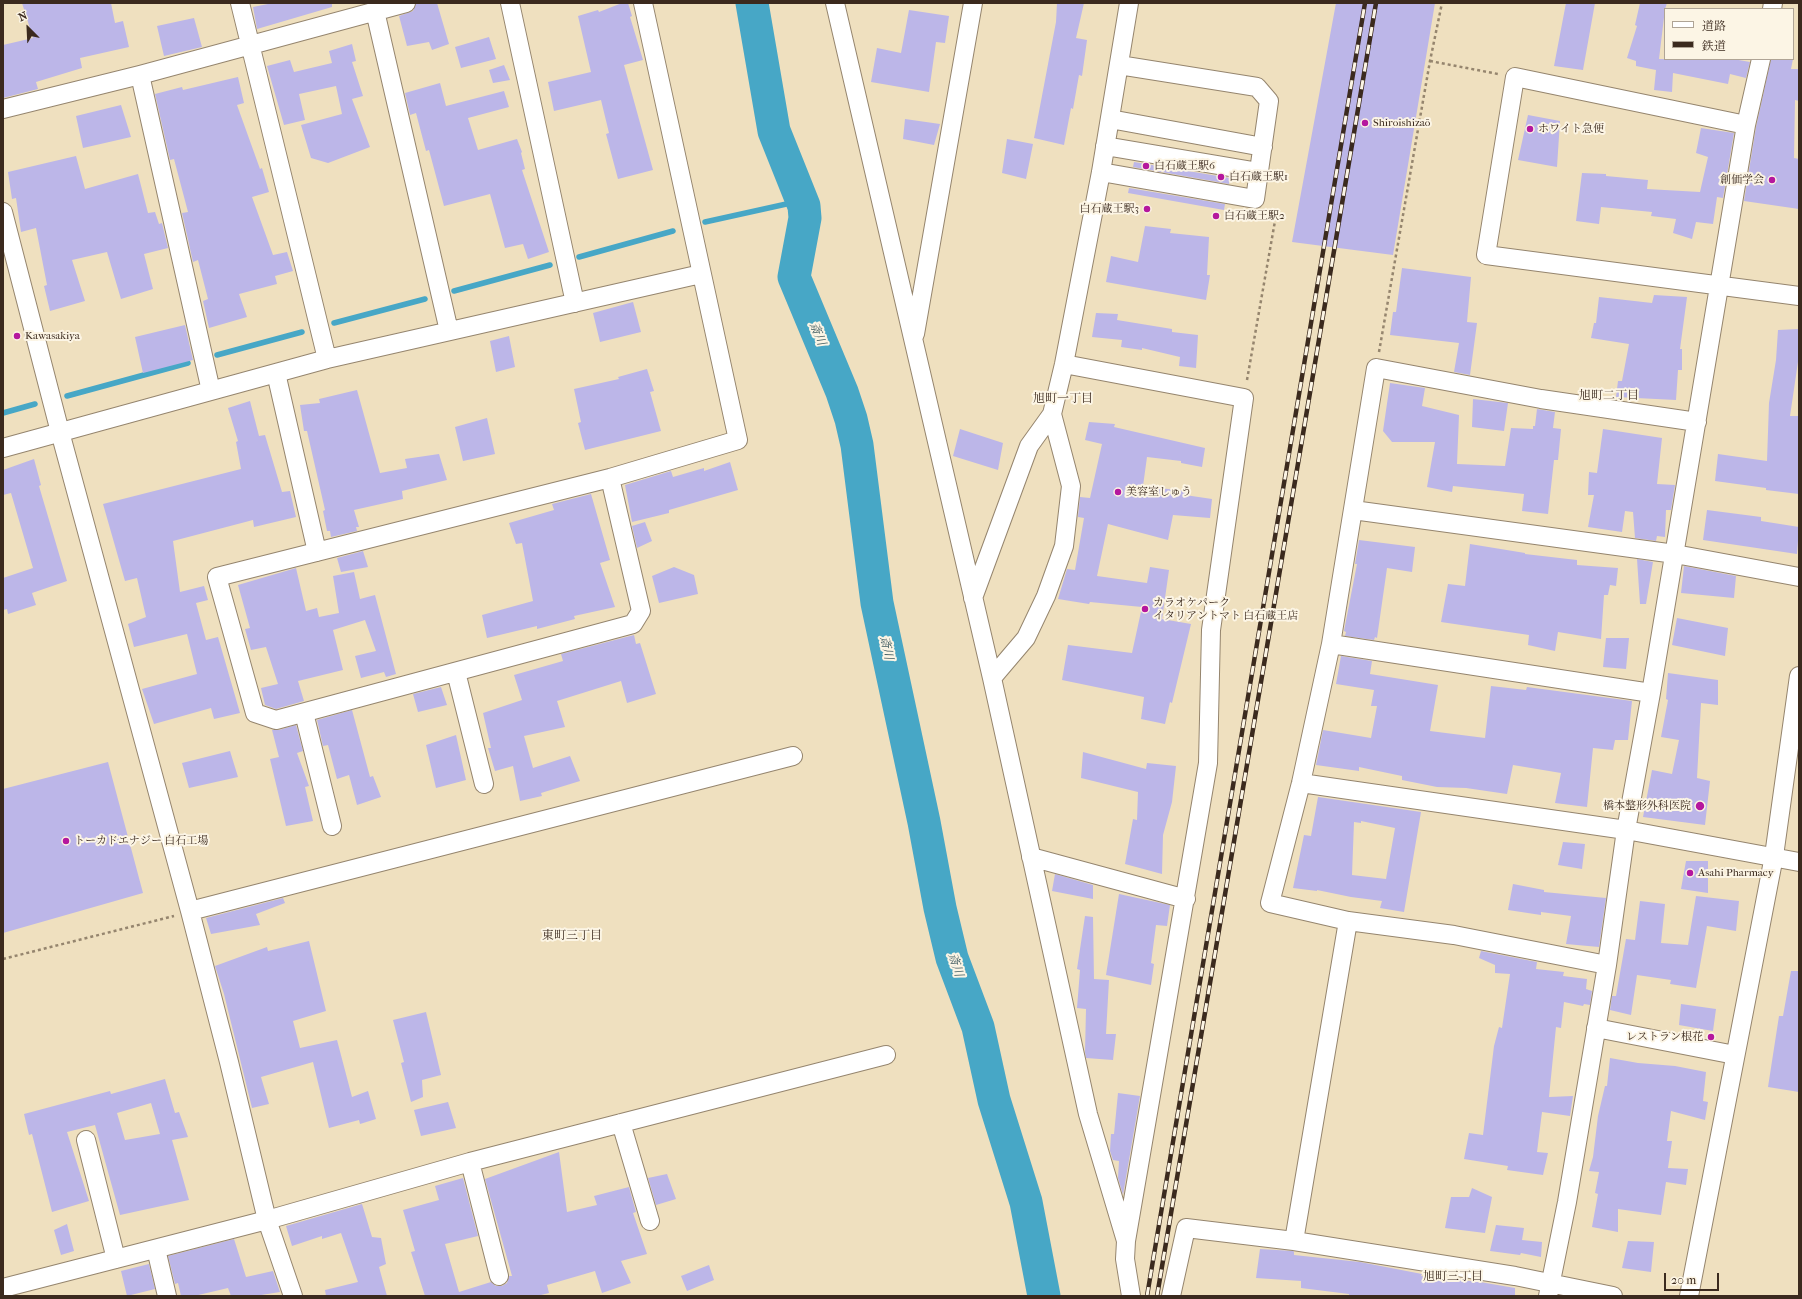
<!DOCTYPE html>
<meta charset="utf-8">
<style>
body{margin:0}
#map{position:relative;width:1802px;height:1299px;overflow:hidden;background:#efe0bf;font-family:"IM FELL French Canon","Noto Serif JP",serif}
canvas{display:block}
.frame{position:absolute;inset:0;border:4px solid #3b2a1e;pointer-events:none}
.legend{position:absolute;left:1664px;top:8px;width:130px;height:52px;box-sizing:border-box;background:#fcf5e5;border:1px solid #afa495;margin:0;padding:5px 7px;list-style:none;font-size:12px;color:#3b2a1e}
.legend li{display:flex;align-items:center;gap:8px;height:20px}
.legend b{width:20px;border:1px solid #afa495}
.north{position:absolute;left:8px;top:8px;width:40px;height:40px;-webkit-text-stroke:3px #fcf5e5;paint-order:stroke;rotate:336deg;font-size:11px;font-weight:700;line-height:16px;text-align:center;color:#3b2a1e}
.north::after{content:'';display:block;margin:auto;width:14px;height:18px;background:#3b2a1e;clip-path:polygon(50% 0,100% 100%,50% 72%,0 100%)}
.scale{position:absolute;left:1664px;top:1273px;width:55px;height:18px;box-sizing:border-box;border:2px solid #3b2a1e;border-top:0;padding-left:5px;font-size:12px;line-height:14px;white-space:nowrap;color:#3b2a1e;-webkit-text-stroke:3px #fcf5e5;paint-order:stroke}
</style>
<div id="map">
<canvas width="1802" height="1299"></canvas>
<div class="frame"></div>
<ul class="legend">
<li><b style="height:5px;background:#fff"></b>道路</li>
<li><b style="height:5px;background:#3b2a1e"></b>鉄道</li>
</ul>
<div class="north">N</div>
<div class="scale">20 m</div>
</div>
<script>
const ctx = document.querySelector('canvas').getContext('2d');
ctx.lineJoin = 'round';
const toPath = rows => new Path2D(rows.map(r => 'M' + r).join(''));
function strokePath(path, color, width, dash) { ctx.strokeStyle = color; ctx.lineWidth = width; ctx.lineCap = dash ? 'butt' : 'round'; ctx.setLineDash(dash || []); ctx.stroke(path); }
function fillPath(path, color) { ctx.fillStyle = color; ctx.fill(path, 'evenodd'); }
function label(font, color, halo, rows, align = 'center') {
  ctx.font = font + ' "IM FELL French Canon","Noto Serif JP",serif'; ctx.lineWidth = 4; ctx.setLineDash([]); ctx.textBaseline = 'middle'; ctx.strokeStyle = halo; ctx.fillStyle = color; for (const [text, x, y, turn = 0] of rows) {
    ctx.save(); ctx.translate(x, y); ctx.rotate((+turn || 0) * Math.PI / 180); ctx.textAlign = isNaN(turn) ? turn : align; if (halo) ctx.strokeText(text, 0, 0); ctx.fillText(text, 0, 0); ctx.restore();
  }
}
const stream = toPath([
 [705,222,791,203,802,198],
 [579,257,673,231],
 [454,291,550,265],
 [334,323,425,299],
 [217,355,302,332],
 [67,396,188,363],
 [3,413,35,404]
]);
const river = toPath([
 [752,3,774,131,804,206,805,218,794,277,842,392,851,419,857,445,877,603,924,822,940,908,952,958,978,1027,994,1100,1026,1202,1044,1296]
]);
const building = toPath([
 [22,3,111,3,115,23,123,21,129,47,80,58,82,68,36,82,38,89,3,98,3,45,33,38],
 [273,3,332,3,332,7,257,29,253,7],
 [416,3,437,3,449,44,432,50,429,42,407,46,399,16,413,11],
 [622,3,628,3,632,16,630,17,643,60,624,65,653,170,618,179,606,134,609,133,601,100,554,111,548,82,591,72,578,16,598,10,599,12],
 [1057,3,1084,3,1076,38,1087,40,1082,76,1079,75,1073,109,1071,108,1064,145,1034,138,1056,22],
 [1336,3,1435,3,1393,255,1292,242],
 [1566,3,1595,3,1583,70,1554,66],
 [1640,3,1667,3,1665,9,1659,59,1733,59,1750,62,1746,78,1730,74,1728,84,1673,73,1672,92,1654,90,1656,70,1636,66,1636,61,1627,58,1637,26,1635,25],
 [909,10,949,16,945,43,936,42,929,92,871,82,877,48,901,53],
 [194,18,202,47,164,56,157,26],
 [489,37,496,59,461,68,455,47],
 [352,44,356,61,352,62,363,96,352,99,370,147,328,163,311,158,301,125,342,114,336,86,299,94,305,120,284,125,267,66,290,60,294,72,332,63,329,51],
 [1771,59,1793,59,1791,69,1799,69,1799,101,1795,100,1794,158,1799,159,1799,209,1744,201,1756,127],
 [504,65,510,80,493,83,489,70],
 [238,77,244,103,237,105,260,169,262,168,269,192,252,197,273,255,287,252,293,271,275,276,277,284,239,294,247,317,209,328,203,301,208,299,198,260,193,262,182,213,188,212,174,159,170,160,155,94,182,87,183,90],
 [440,83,446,106,504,91,509,107,468,118,478,150,517,139,522,152,521,153,525,169,522,170,549,252,528,259,523,244,505,248,490,194,444,206,429,150,426,151,416,113,410,115,405,93],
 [121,105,131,137,83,148,76,116],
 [1528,115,1560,121,1557,167,1518,160],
 [905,119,940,124,934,145,903,139],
 [1701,128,1734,133,1723,198,1717,197,1713,224,1696,222,1692,239,1673,233,1676,219,1651,216,1652,212,1601,207,1599,224,1576,221,1582,173,1606,174,1606,176,1648,180,1647,189,1700,192,1708,157,1696,153],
 [1007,139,1033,144,1026,179,1002,173],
 [76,156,85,189,138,174,148,213,155,212,159,224,162,223,168,248,144,254,153,289,121,299,107,252,72,260,85,301,50,311,44,286,47,285,36,228,21,232,16,198,12,199,8,172],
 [1134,162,1230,178,1229,184,1133,167],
 [1129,188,1225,204,1224,210,1128,193],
 [1145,226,1171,229,1170,233,1209,237,1207,275,1210,275,1206,300,1106,282,1111,256,1138,262],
 [1402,268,1471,277,1467,322,1477,323,1470,375,1454,372,1459,343,1390,335,1393,312,1396,312],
 [1654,295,1687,297,1680,349,1682,349,1682,370,1678,370,1676,400,1616,397,1618,381,1622,381,1629,344,1591,338,1594,323,1596,323,1599,297,1652,303],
 [633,302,641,332,600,342,593,313],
 [1096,313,1118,314,1117,320,1172,329,1172,332,1198,335,1196,368,1179,366,1180,357,1142,348,1142,350,1121,347,1122,340,1092,337],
 [185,325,193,360,143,373,135,337],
 [1799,329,1799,355,1790,416,1799,416,1799,494,1766,490,1766,488,1715,481,1718,454,1767,461,1769,403,1776,360,1778,330],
 [509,336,515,367,496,372,490,341],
 [647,369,654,391,650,392,661,431,585,450,578,423,581,422,574,389,619,379,618,377],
 [1390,383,1425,388,1422,406,1459,415,1457,464,1505,466,1511,428,1533,429,1533,426,1535,426,1537,409,1555,412,1553,428,1561,429,1558,460,1554,460,1548,514,1522,511,1524,494,1453,486,1452,492,1427,487,1435,442,1392,442,1383,431],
 [357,390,380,473,407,468,405,459,439,454,447,480,402,491,403,499,354,510,359,527,356,527,357,531,331,537,330,531,327,531,323,511,325,510,307,431,304,431,300,405,320,403,319,399],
 [1473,399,1508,403,1504,431,1472,427],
 [250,401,259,436,265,435,282,492,290,491,296,517,254,527,253,520,173,541,180,592,204,586,208,600,196,603,206,640,218,637,240,713,214,719,211,708,154,724,142,689,197,674,187,634,134,647,128,624,146,617,137,578,125,581,103,504,241,469,236,442,238,441,228,408],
 [487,418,495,454,463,461,455,427],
 [1089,422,1115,424,1114,427,1205,448,1202,467,1181,463,1181,461,1147,457,1143,486,1185,491,1185,495,1212,499,1210,518,1173,515,1168,540,1108,524,1097,576,1147,583,1150,567,1169,570,1162,619,1191,624,1172,703,1170,702,1165,724,1141,719,1144,697,1062,680,1068,645,1132,653,1142,607,1090,602,1089,604,1058,599,1067,569,1075,570,1084,518,1078,517,1080,497,1090,498,1102,444,1085,440],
 [960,429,1003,443,998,470,953,456],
 [1603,429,1662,438,1657,484,1675,485,1671,510,1666,510,1665,537,1657,536,1656,541,1635,538,1633,512,1625,511,1622,532,1588,527,1594,495,1588,495,1589,472,1597,473],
 [34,459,41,485,39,486,67,581,32,593,36,605,8,614,7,609,3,610,3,578,33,568,11,493,3,495,3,470],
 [730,462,738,490,669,510,669,513,632,522,625,485,671,471,673,477,704,468,704,471],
 [591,494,610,560,600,563,615,607,574,616,575,619,537,629,537,626,487,638,482,615,533,601,522,543,516,544,509,523,554,510,552,504],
 [1707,510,1761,517,1761,521,1799,527,1797,554,1703,540],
 [645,522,652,541,637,548,632,526],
 [1359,540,1415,547,1412,572,1387,568,1377,638,1375,637,1374,640,1345,636,1346,632,1344,631,1357,564,1355,564],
 [1470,544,1525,553,1525,554,1577,560,1577,565,1618,568,1616,586,1610,585,1608,595,1604,595,1601,639,1558,632,1555,651,1528,645,1529,635,1441,622,1448,584,1465,586],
 [363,551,368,567,341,572,337,558],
 [1637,559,1653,562,1646,604,1640,604],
 [1684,566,1736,576,1734,598,1681,593],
 [674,567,694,575,698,594,659,603,652,576],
 [296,568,306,611,317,608,319,617,339,613,333,576,354,572,360,599,375,595,396,674,386,677,384,672,361,678,355,656,376,651,365,620,333,630,343,670,298,681,304,701,276,709,265,705,261,688,278,684,266,647,251,650,245,629,250,628,238,585],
 [1677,618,1728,628,1725,656,1672,645],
 [634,635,636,644,640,643,656,694,627,703,621,681,557,701,565,727,524,736,533,768,570,756,580,781,541,793,542,796,520,801,513,766,495,771,488,748,491,748,483,713,522,700,514,675,563,661,561,654],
 [1606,638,1629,638,1626,669,1603,667],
 [1341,656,1372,661,1370,674,1438,685,1430,731,1485,738,1491,686,1526,690,1527,687,1632,701,1628,740,1615,740,1613,750,1593,748,1587,807,1555,803,1561,773,1513,765,1507,794,1466,788,1437,787,1402,780,1402,776,1359,767,1359,771,1316,765,1323,730,1371,738,1377,706,1371,706,1374,690,1336,684],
 [1668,673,1718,680,1718,705,1701,703,1697,778,1710,781,1705,825,1643,817,1652,770,1672,774,1679,740,1661,737,1668,700,1666,699],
 [441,687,447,705,418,712,413,694],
 [352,710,370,777,373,776,381,797,357,805,349,775,337,779,328,745,323,746,317,720],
 [296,725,303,751,297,753,309,786,305,787,313,821,286,826,270,759,279,757,272,730,279,730],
 [456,735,466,780,436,788,426,745],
 [230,751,238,777,189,788,182,763],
 [1083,752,1146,769,1147,763,1176,766,1172,802,1163,835,1162,874,1125,864,1133,819,1137,820,1138,792,1081,778],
 [108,762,143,893,3,933,3,789],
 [1318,797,1421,812,1404,912,1380,908,1382,901,1351,897,1317,890,1317,891,1293,888,1304,835,1311,836],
 [1361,821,1395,828,1386,879,1352,875,1354,822,1361,823],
 [1563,842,1585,844,1582,869,1558,865],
 [1686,861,1708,861,1708,893,1681,889],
 [1055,874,1093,885,1093,899,1052,891],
 [1513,884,1544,890,1544,892,1606,898,1599,947,1566,944,1571,916,1541,912,1541,915,1508,910],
 [1119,894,1170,905,1167,926,1156,925,1151,963,1154,964,1151,985,1106,975],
 [1696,896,1739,901,1736,931,1707,926,1696,988,1670,984,1671,980,1637,975,1631,1015,1610,1010,1612,996,1616,996,1626,939,1635,940,1640,901,1665,904,1661,943,1688,945],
 [283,898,285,903,256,914,260,925,211,934,206,918],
 [1085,916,1093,917,1094,979,1109,980,1106,1034,1116,1034,1113,1060,1086,1058,1085,1052,1086,1009,1077,1008,1080,970,1077,969],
 [309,941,326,1011,293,1021,300,1048,337,1040,352,1097,368,1091,376,1119,360,1124,359,1120,329,1128,313,1062,261,1077,269,1104,252,1108,224,994,215,966,267,947,268,951],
 [1481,951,1537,962,1536,969,1564,972,1563,976,1587,979,1586,989,1592,991,1590,1005,1584,1004,1583,1006,1564,1002,1561,1028,1556,1027,1549,1097,1573,1096,1570,1116,1542,1112,1537,1152,1548,1153,1543,1175,1507,1170,1508,1166,1464,1159,1469,1133,1483,1135,1494,1046,1499,1027,1502,1028,1510,974,1495,973,1495,965,1479,958],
 [1791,971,1799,971,1799,1092,1768,1087,1779,1016,1783,1016],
 [1681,1004,1716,1009,1713,1031,1679,1025],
 [426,1012,441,1075,422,1080,423,1097,411,1102,401,1063,404,1062,393,1020],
 [1610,1058,1638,1063,1675,1066,1706,1072,1703,1101,1708,1102,1705,1120,1671,1111,1667,1141,1672,1141,1668,1168,1688,1169,1686,1185,1666,1182,1661,1215,1618,1209,1618,1232,1592,1227,1598,1194,1595,1193,1599,1172,1589,1171,1593,1157,1598,1116,1605,1086,1607,1086],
 [165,1079,175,1113,179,1112,188,1137,172,1140,189,1200,120,1215,95,1125,67,1132,89,1201,52,1212,32,1134,29,1135,24,1114,110,1091,111,1094],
 [151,1103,160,1134,125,1140,117,1113],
 [1118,1093,1140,1096,1123,1195,1118,1178,1119,1161,1113,1160,1110,1151,1111,1134,1114,1134],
 [448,1102,456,1128,421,1136,414,1110],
 [559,1152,567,1212,597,1205,594,1196,629,1187,636,1212,633,1213,647,1254,621,1261,631,1283,602,1293,595,1271,547,1285,549,1293,537,1296,425,1296,411,1252,415,1251,403,1210,439,1200,435,1186,463,1178,478,1236,445,1244,459,1292,491,1282,496,1286,502,1286,507,1283,509,1276,512,1276,485,1179],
 [667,1174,676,1199,656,1205,648,1178],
 [1472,1188,1492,1197,1485,1233,1445,1228,1451,1197,1469,1197],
 [362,1204,372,1237,381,1238,386,1264,379,1267,387,1296,326,1296,325,1290,358,1282,341,1233,322,1239,322,1236,292,1246,286,1226],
 [67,1224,74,1251,61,1255,54,1230],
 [1496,1225,1524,1228,1522,1240,1542,1242,1541,1257,1521,1253,1520,1255,1490,1251],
 [234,1239,246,1277,273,1271,280,1292,255,1296,231,1296,228,1288,194,1296,181,1296,178,1283,175,1284,168,1256],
 [1628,1241,1654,1242,1651,1272,1622,1268],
 [1260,1249,1293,1251,1294,1252,1294,1255,1360,1262,1422,1274,1421,1276,1480,1282,1515,1288,1515,1296,1349,1296,1349,1294,1301,1288,1301,1281,1256,1278],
 [149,1264,155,1289,127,1296,121,1271],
 [709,1265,714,1280,687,1291,681,1276]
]);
const path = toPath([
 [1430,61,1498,74],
 [1379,352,1430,61,1442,3],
 [1247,380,1275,221],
 [3,959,174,916]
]);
const minor = toPath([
 [240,3,327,359],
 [510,3,575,303],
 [835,3,992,678,1088,1114,1126,1241],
 [1772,9,1773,3],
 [375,11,449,331],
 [140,75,211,391],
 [3,109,140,75,406,3],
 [1110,119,1263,147],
 [1746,125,1515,77,1486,255,1799,296],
 [1105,146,1259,172],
 [1101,172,1255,199,1269,101,1257,87,1119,65],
 [3,212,60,432,190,911,229,1062,267,1220,293,1296],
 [915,334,973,3],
 [1064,364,1244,398,1211,630,1208,763,1126,1241,1125,1259,1131,1296],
 [276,373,317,552],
 [3,448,327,359,701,274],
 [610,478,641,611,633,624,276,720,255,713,217,577,610,478,738,440,643,3],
 [1353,510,1675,554,1799,577],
 [973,598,1029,446,1052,414,1064,364,1101,172,1129,3],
 [1331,644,1651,693],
 [456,672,484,784],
 [992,678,1026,638,1046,596,1064,546,1071,486,1052,414],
 [304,713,332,826],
 [1301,783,1626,830,1799,862],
 [1031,857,1186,899],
 [190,911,793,756],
 [1607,965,1454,935,1348,921,1270,903,1301,783,1331,644,1376,368,1541,399,1697,422],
 [1596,1028,1735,1055],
 [621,1123,650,1221],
 [86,1140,116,1259],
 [470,1162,499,1276],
 [1294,1241,1348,921],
 [156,1249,167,1296],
 [3,1288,267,1220,470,1162,886,1055],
 [1171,1296,1186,1228,1294,1241,1515,1276,1613,1296],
 [1548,1296,1567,1202,1607,965,1626,830,1651,693,1746,125,1761,59],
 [1689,1296,1774,856,1799,676]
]);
const rail = toPath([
 [1147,1296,1365,3],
 [1157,1296,1376,3]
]);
const markers = [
 [1365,123,4,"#b5179e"],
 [1530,129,4,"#b5179e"],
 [1146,166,4,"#b5179e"],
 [1221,177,4,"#b5179e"],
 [1772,180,4,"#b5179e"],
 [1147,209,4,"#b5179e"],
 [1216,216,4,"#b5179e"],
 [17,336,4,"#b5179e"],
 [1118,492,4,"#b5179e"],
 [1145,609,4,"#b5179e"],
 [1700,806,5,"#b5179e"],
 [66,841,4,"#b5179e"],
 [1690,873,4,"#b5179e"],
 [1711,1037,4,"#b5179e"]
];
const poiNames = [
 ["Shiroishizaō",1373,123],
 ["ホワイト急便",1538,129],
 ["白石蔵王駅6",1154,166],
 ["白石蔵王駅1",1229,177],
 ["創価学会",1764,180,"right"],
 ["白石蔵王駅3",1139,209,"right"],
 ["白石蔵王駅2",1224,216],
 ["Kawasakiya",25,336],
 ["美容室しゅう",1126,492],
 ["カラオケパーク",1153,603],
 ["イタリアントマト 白石蔵王店",1153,616],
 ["橋本整形外科医院",1691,806,"right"],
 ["トーカドエナジー 白石工場",74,841],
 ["Asahi Pharmacy",1698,873],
 ["レストラン根花",1703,1037,"right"]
];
const waterNames = [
 ["斎川",817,334,68],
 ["斎川",886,648,78],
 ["斎川",955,965,72]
];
const neighbourhoodNames = [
 ["旭町二丁目",1609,396],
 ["旭町一丁目",1063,399],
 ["東町三丁目",572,936],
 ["旭町三丁目",1453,1277]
];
strokePath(stream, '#47a7c6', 5.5);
strokePath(river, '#47a7c6', 33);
fillPath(building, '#bcb6e8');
strokePath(minor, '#95856e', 20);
strokePath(path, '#95856e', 2.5, [3, 3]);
strokePath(minor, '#fff', 18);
strokePath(rail, '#3b2a1e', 4.5);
strokePath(rail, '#fcf5e5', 3, [9]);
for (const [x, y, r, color] of markers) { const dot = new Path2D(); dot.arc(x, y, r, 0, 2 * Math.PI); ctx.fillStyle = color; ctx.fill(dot); strokePath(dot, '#fcf5e5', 1.5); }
label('11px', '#3b2a1e', '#fcf5e5', poiNames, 'left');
label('italic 12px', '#405c61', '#fcf5e5', waterNames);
label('12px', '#3b2a1e', '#fcf5e5', neighbourhoodNames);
</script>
